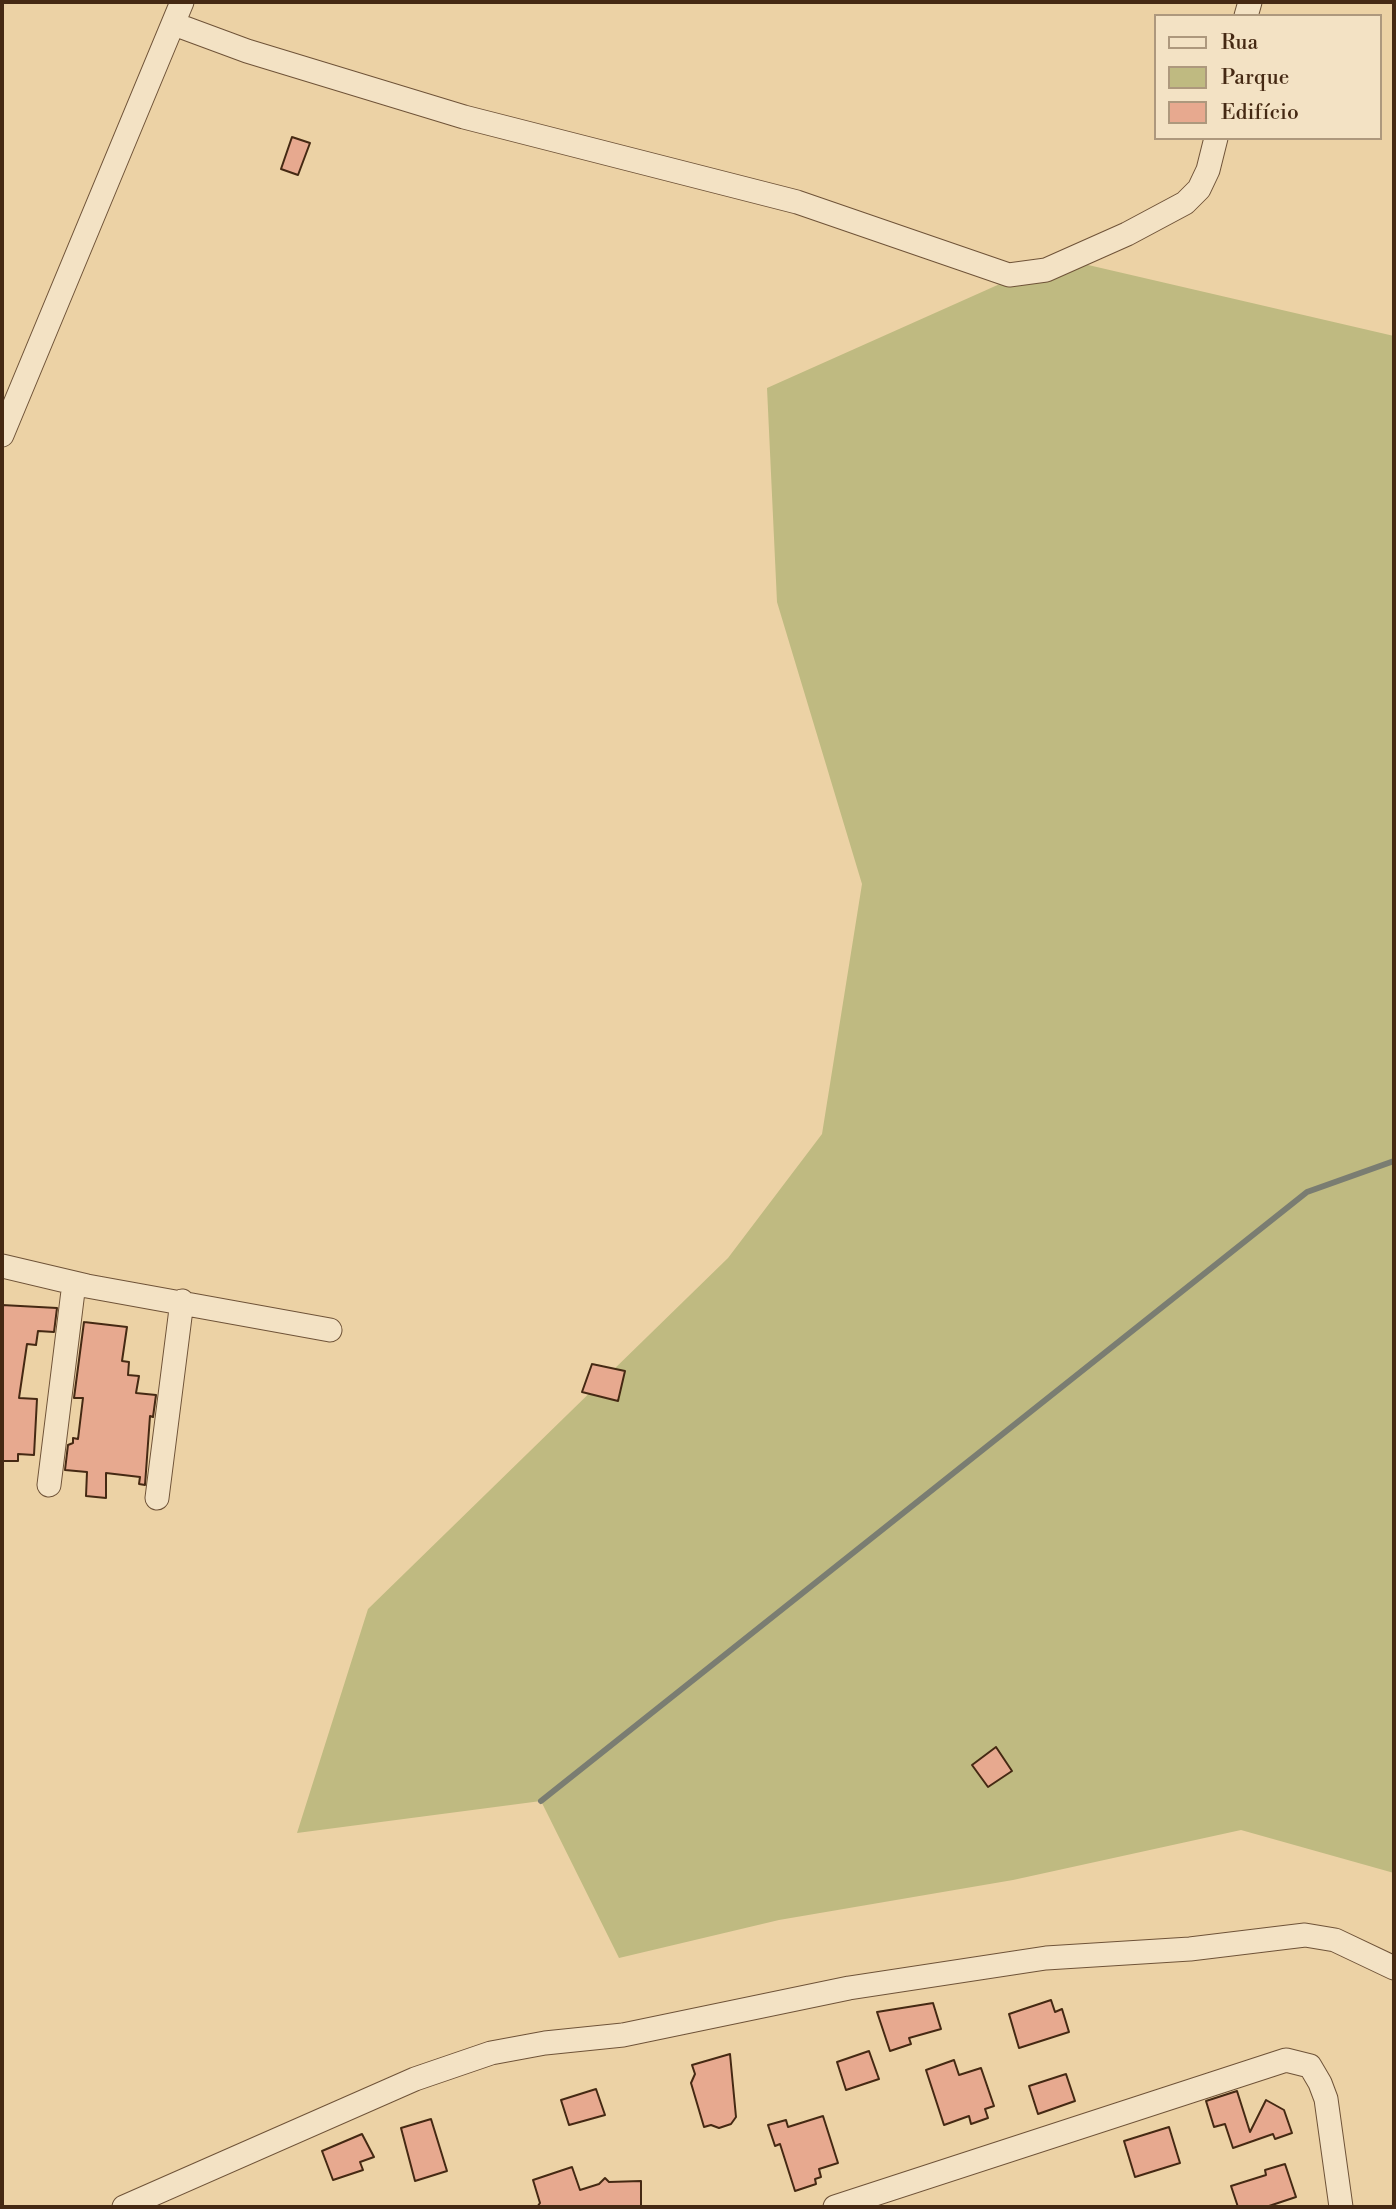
<!DOCTYPE html>
<meta charset="utf-8">
<style>
body{margin:0}
#map{position:relative;width:1396px;height:2209px;overflow:hidden;background:#ecd2a5;font-family:"Libre Bodoni",serif}
canvas{display:block}
.frame{position:absolute;inset:0;border:4px solid #452913;pointer-events:none}
.legend{position:absolute;left:1154px;top:14px;width:228px;height:126px;box-sizing:border-box;background:#f3e2c4;border:2px solid #ad987d;margin:0;padding:9px 12px;list-style:none;font-size:21px;color:#452913}
.legend li{display:flex;align-items:center;gap:14px;height:35px}
.legend b{width:35px;border:2px solid #ad987d}
</style>
<div id="map">
<canvas width="1396" height="2209"></canvas>
<div class="frame"></div>
<ul class="legend">
<li><b style="height:9px;background:#f3e2c4"></b>Rua</li>
<li><b style="height:19px;background:#bfba81"></b>Parque</li>
<li><b style="height:19px;background:#e7a98f"></b>Edifício</li>
</ul>
</div>
<script>
const ctx = document.querySelector('canvas').getContext('2d');
ctx.lineJoin = 'round';
function fillPath(path, color) { ctx.fillStyle = color; ctx.fill(path, 'evenodd'); }
const toPath = rows => new Path2D(rows.map(r => 'M' + r).join(''));
function strokePath(path, color, width, dash) { ctx.strokeStyle = color; ctx.lineWidth = width; ctx.lineCap = dash ? 'butt' : 'round'; ctx.setLineDash(dash || []); ctx.stroke(path); }
const green = toPath([
 [1058,258,1394,336,1394,1873,1241,1830,1013,1880,779,1920,619,1958,541,1801,297,1833,368,1609,728,1258,822,1134,862,884,777,602,767,388]
]);
const stream = toPath([
 [541,1801,1307,1192,1394,1161]
]);
const building = toPath([
 [292,137,310,143,298,175,281,169,292,137],
 [2,1305,57,1308,54,1332,38,1331,36,1345,27,1344,19,1398,37,1399,34,1455,18,1454,18,1461,2,1461,2,1305],
 [84,1322,127,1327,122,1361,129,1362,128,1375,139,1376,136,1393,156,1395,153,1417,150,1416,145,1485,139,1484,140,1477,106,1473,106,1498,86,1496,87,1472,65,1470,68,1445,73,1443,73,1438,78,1439,83,1398,74,1398,84,1322],
 [592,1364,625,1371,618,1401,582,1392,592,1364],
 [996,1747,1012,1771,988,1787,972,1765,996,1747],
 [1051,2000,1055,2012,1062,2009,1069,2032,1019,2048,1009,2014,1051,2000],
 [933,2003,941,2029,909,2038,911,2044,890,2051,877,2012,933,2003],
 [869,2051,879,2079,846,2090,837,2062,869,2051],
 [730,2054,736,2117,731,2124,719,2128,711,2125,704,2127,691,2083,695,2074,692,2065,730,2054],
 [954,2060,959,2075,981,2068,994,2106,985,2109,988,2118,971,2124,969,2116,944,2125,926,2070,954,2060],
 [1066,2074,1075,2101,1038,2114,1029,2086,1066,2074],
 [596,2089,605,2115,569,2125,561,2100,596,2089],
 [1237,2091,1250,2132,1266,2100,1284,2110,1292,2133,1275,2139,1273,2134,1233,2148,1225,2124,1214,2127,1206,2101,1237,2091],
 [823,2116,838,2163,819,2169,821,2177,815,2179,816,2184,795,2191,780,2144,775,2146,768,2125,786,2120,788,2127,823,2116],
 [431,2119,447,2171,415,2181,401,2128,431,2119],
 [1169,2127,1180,2163,1135,2177,1124,2141,1169,2127],
 [362,2134,374,2157,360,2162,363,2170,333,2180,322,2151,362,2134],
 [1285,2164,1296,2197,1266,2207,1238,2207,1231,2186,1266,2175,1265,2170,1285,2164],
 [572,2167,580,2190,599,2184,605,2178,609,2182,641,2181,641,2207,537,2207,540,2203,533,2180,572,2167]
]);
const minor = toPath([
 [1246,16,1250,2],
 [174,24,247,51,464,117,797,202,1009,275,1046,270,1127,234,1185,203,1199,189,1208,170,1216,138],
 [2,435,182,2],
 [2,1266,87,1286,330,1330],
 [49,1485,74,1283],
 [157,1498,182,1301],
 [124,2207,415,2079,491,2053,545,2043,623,2035,849,1988,1046,1958,1190,1949,1305,1935,1335,1940,1394,1968],
 [835,2207,1286,2060,1310,2066,1320,2083,1326,2099,1341,2207]
]);
fillPath(green, '#bfba81');
strokePath(stream, '#7a7d72', 6);
fillPath(building, '#e7a98f');
strokePath(building, '#452913', 2);
strokePath(minor, '#6f5338', 25);
strokePath(minor, '#f3e2c4', 23);
</script>
